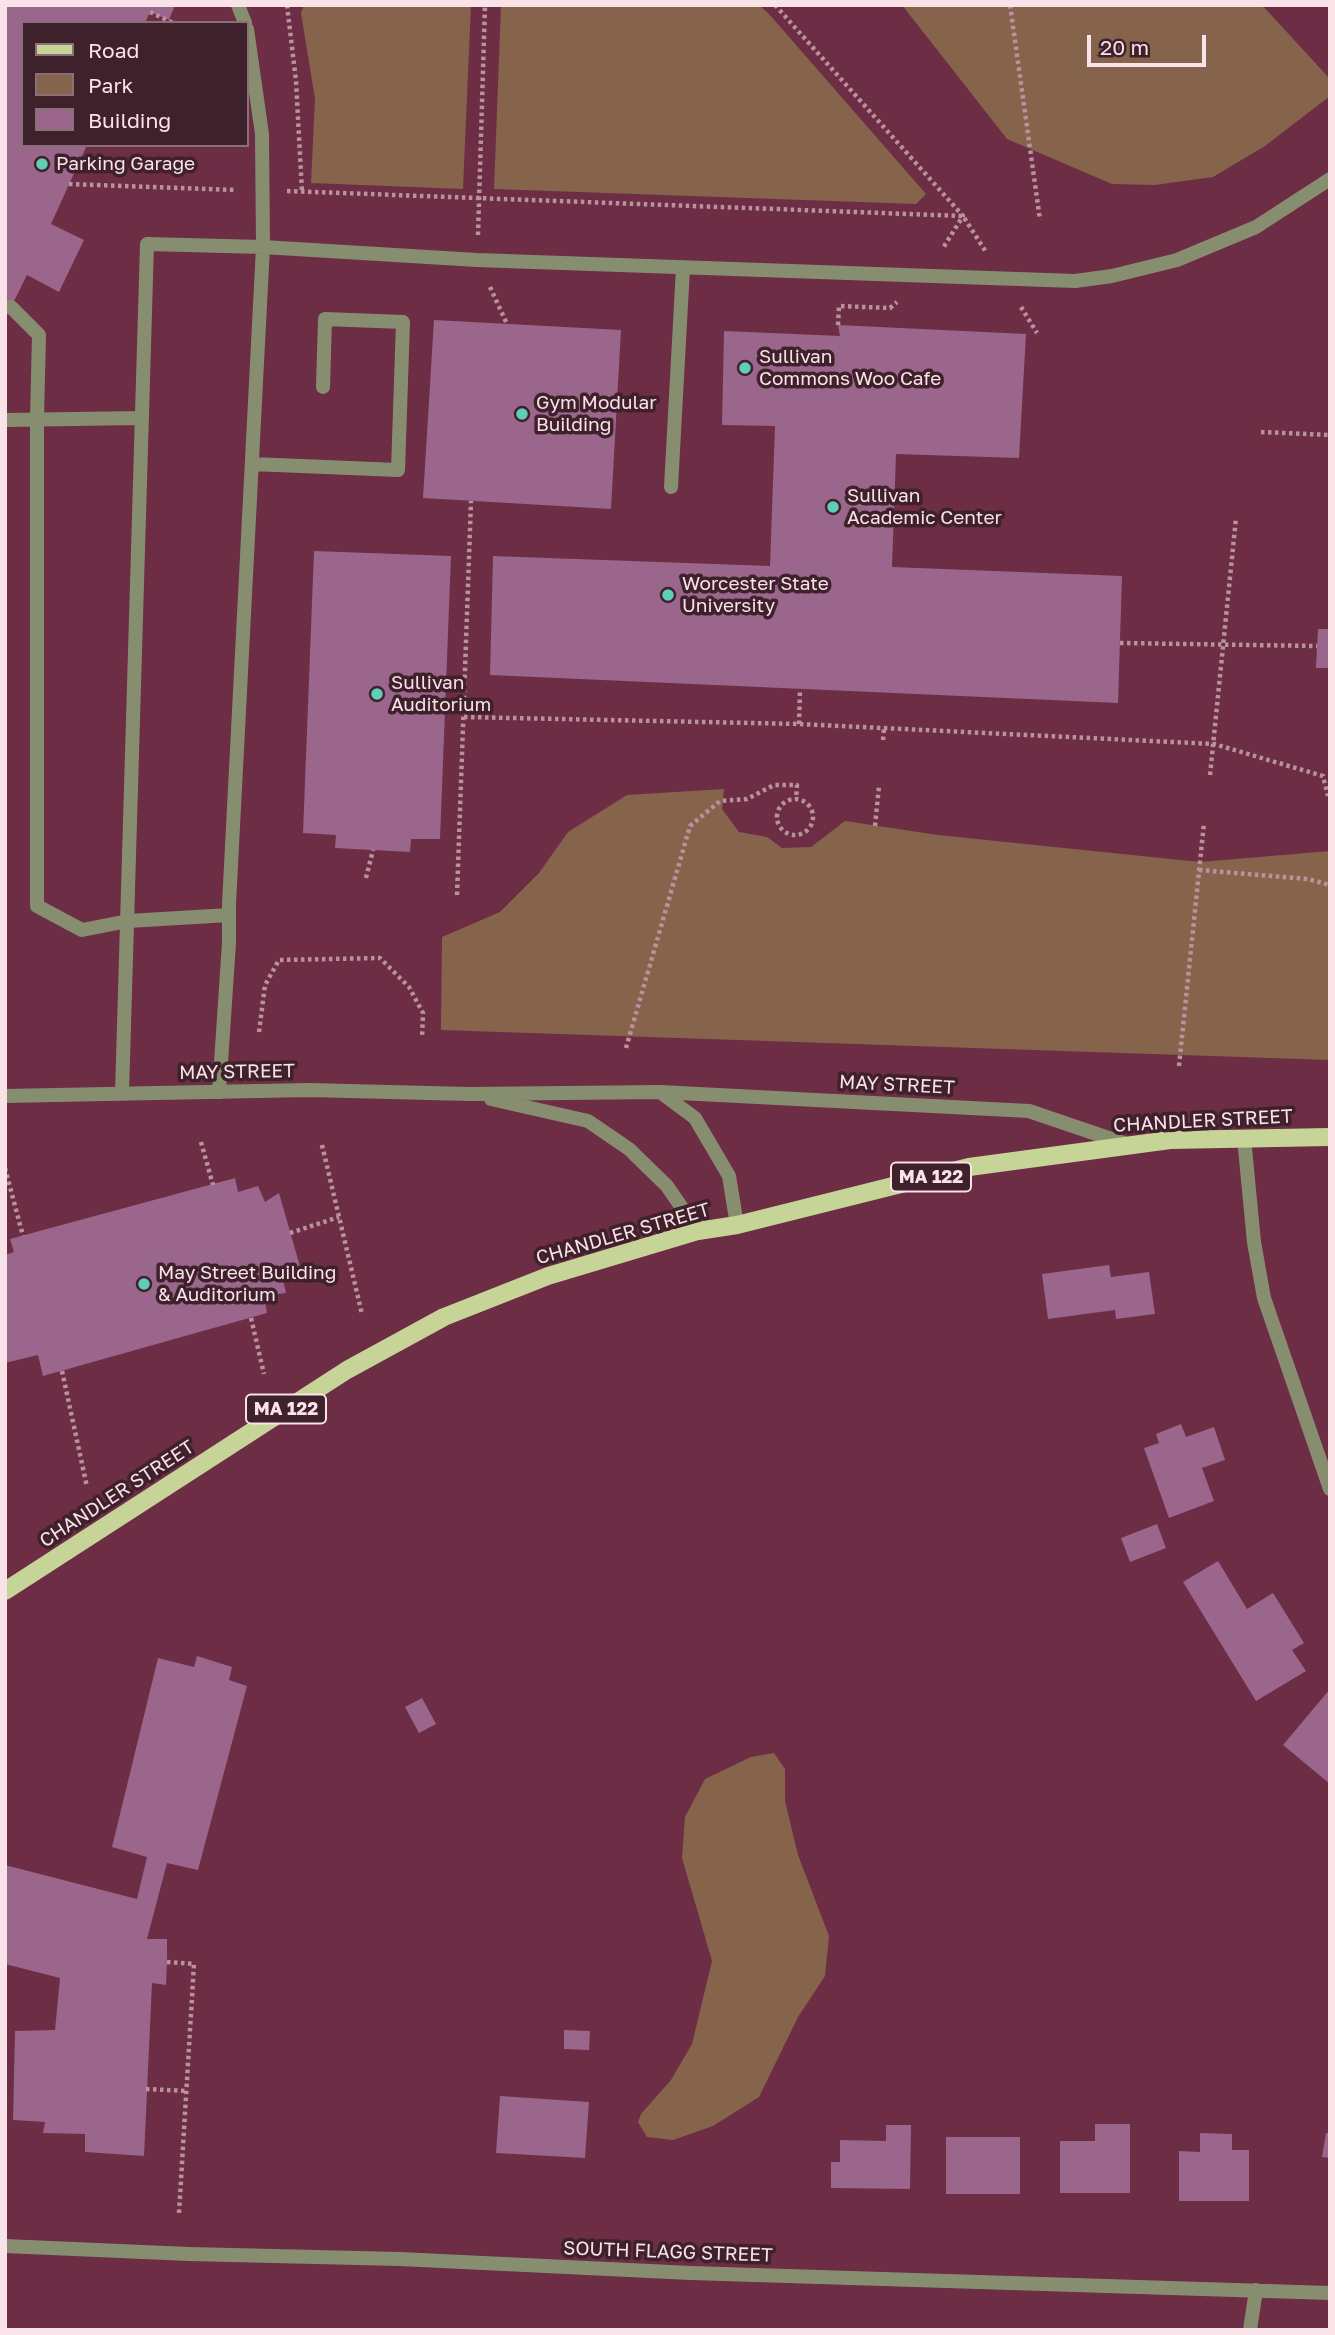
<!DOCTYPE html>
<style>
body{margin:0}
#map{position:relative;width:1335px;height:2335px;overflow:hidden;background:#6c2d45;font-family:"Golos Text",sans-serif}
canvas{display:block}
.frame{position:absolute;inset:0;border:7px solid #fae2e9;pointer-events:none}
.legend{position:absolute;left:21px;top:21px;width:228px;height:126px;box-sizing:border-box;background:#3f212c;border:2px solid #8a6e78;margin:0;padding:9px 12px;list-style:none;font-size:21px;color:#fae2e9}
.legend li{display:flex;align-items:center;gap:14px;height:35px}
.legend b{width:35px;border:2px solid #8a6e78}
.scale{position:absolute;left:1087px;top:35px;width:119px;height:32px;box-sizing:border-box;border:4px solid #fae2e9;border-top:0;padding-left:9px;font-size:21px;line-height:24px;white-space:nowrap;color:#fae2e9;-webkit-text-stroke:5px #3f212c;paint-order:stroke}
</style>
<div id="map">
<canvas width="1335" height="2335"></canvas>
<div class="frame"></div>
<ul class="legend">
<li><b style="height:9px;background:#c7d498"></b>Road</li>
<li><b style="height:19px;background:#86644b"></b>Park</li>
<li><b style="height:19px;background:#9a668b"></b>Building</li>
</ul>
<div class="scale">20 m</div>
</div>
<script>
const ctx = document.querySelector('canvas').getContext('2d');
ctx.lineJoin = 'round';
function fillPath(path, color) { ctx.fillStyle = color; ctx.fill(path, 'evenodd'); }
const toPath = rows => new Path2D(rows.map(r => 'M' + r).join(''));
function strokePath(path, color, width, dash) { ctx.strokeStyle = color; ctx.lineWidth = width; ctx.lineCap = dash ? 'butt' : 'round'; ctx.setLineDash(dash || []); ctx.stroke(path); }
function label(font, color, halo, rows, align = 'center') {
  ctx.font = font + ' "Golos Text",sans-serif'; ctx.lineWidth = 7; ctx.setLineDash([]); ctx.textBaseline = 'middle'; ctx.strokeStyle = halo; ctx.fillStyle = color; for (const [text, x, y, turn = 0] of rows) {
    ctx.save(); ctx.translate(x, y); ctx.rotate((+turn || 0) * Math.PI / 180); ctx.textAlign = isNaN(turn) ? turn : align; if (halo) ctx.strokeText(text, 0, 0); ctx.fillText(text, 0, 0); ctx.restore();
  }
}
const green = toPath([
 [304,5,471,5,463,189,311,183,315,99,301,13],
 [501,5,759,5,769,14,926,194,916,204,494,189],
 [902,5,1262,5,1330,79,1330,96,1265,146,1213,177,1155,185,1112,184,1007,139],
 [724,789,722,809,739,832,767,837,782,848,811,847,845,821,938,835,1200,862,1330,851,1330,1060,441,1030,442,937,500,912,539,873,568,832,627,795],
 [774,1753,785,1769,785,1801,798,1855,829,1936,825,1976,798,2017,759,2097,713,2126,673,2140,647,2137,638,2122,641,2114,671,2080,692,2044,712,1961,682,1858,685,1817,705,1779,751,1757]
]);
const building = toPath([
 [5,5,175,5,169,20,150,12,145,23,23,23,23,145,87,145,51,224,84,240,59,292,27,275,5,319],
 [434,320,621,330,611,509,423,498],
 [838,325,1026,334,1019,458,896,454,892,567,1122,576,1118,703,490,675,493,556,770,566,775,426,722,425,724,331,840,336],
 [314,551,451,556,440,839,411,839,410,852,335,848,336,835,303,833],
 [1318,629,1330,629,1330,668,1316,668],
 [235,1178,238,1192,258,1186,265,1202,279,1193,301,1270,282,1275,286,1293,264,1296,267,1313,43,1376,38,1355,5,1363,5,1255,14,1252,10,1239],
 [1109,1265,1111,1277,1149,1272,1155,1314,1116,1319,1115,1310,1048,1319,1042,1274],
 [1181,1424,1186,1437,1214,1427,1225,1460,1202,1468,1214,1501,1169,1518,1144,1448,1159,1443,1156,1434],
 [1157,1524,1166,1548,1130,1562,1121,1538],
 [1218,1561,1247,1609,1273,1593,1304,1643,1292,1650,1306,1671,1256,1701,1183,1582],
 [197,1656,232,1667,229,1680,247,1686,198,1870,167,1863,147,1939,167,1939,167,1962,166,1985,152,1983,144,2156,85,2152,85,2134,43,2133,45,2122,13,2120,15,2031,55,2030,60,1978,5,1964,5,1865,137,1899,147,1857,112,1847,158,1658,194,1667],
 [1330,1689,1330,1784,1283,1745],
 [422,1698,436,1724,419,1733,405,1707],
 [564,2030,590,2031,589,2050,564,2049],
 [500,2096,589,2102,585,2158,496,2153],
 [1095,2124,1130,2124,1130,2193,1060,2193,1060,2141,1095,2141],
 [886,2125,911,2125,910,2189,831,2188,831,2162,840,2162,840,2140,886,2141],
 [1200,2133,1232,2134,1232,2150,1249,2150,1249,2201,1179,2201,1179,2151,1200,2152],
 [1326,2133,1330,2133,1330,2158,1322,2157],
 [946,2137,1020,2137,1020,2194,946,2194]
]);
const path = toPath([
 [287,5,296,81,302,192],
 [775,5,963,216,943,248],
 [1010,5,1040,220],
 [150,12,173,23],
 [69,184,236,190],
 [287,191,963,216,986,252],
 [478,235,485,5],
 [490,287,507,324],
 [1021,307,1037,333],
 [838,325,839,306,890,308,897,302],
 [1261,432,1330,435],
 [1120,643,1317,646],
 [464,717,799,724,1214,744,1323,776,1328,796],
 [799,724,800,690],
 [883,740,884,728],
 [1210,775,1236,518],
 '777 817a18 18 0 1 1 36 0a18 18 0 1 1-36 0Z',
 [875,826,879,786],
 [1199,870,1308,879,1330,885],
 [366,878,373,850],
 [457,895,471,501],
 [259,1032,265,985,279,960,380,958,409,987,423,1013,422,1038],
 [626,1048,690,826,720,801,747,799,774,785,797,785,796,799],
 [1179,1066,1204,823],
 [201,1142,213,1185],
 [322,1145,362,1314],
 [5,1168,23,1236],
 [290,1233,339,1217],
 [251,1318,264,1374],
 [62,1371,87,1487],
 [167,1962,194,1964,179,2213],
 [146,2089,187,2091]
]);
const service = toPath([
 [238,5,245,23],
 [11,307,39,335,37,419,37,906,82,930,128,921,229,915],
 [5,420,142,418],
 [252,464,398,470,403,322,325,319,323,387],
 [671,487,683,268],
 [219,1092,229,943,229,904,263,247,262,134,247,29],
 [122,1093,147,244,263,247,477,260,1075,281,1112,276,1177,260,1256,227,1330,179]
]);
const minor = toPath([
 [1244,1138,1254,1242,1264,1298,1330,1489],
 [5,2246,189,2254,400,2259,691,2273,1330,2293],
 [1250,2330,1256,2290]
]);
const tertiary = toPath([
 [660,1092,1029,1111,1126,1144],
 [5,1096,309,1090,469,1094,660,1092,695,1118,729,1176,737,1225],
 [491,1099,588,1121,629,1149,667,1186,698,1231]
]);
const primary = toPath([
 [5,1591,347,1370,444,1317,548,1276,698,1231,737,1225,969,1167,1170,1140,1330,1137]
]);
const markers = [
 [42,164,7,"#5eceb7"],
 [745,368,7,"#5eceb7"],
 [522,414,7,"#5eceb7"],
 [833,507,7,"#5eceb7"],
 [668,595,7,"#5eceb7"],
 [377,694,7,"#5eceb7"],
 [144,1284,7,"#5eceb7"]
];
const shields = [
 [931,1177,80],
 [286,1409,80]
];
const shieldNames = [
 ["MA 122",931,1177],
 ["MA 122",286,1409]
];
const poiNames = [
 ["Parking Garage",56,164],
 ["Sullivan",759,357],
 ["Commons Woo Cafe",759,379],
 ["Gym Modular",536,403],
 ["Building",536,425],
 ["Sullivan",847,496],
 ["Academic Center",847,518],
 ["Worcester State",682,584],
 ["University",682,606],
 ["Sullivan",391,683],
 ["Auditorium",391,705],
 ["May Street Building",158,1273],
 ["& Auditorium",158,1295]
];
const streetNames = [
 ["MAY STREET",237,1072,-1],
 ["MAY STREET",897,1085,3],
 ["CHANDLER STREET",1203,1121,-3],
 ["CHANDLER STREET",623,1234,-16],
 ["CHANDLER STREET",117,1494,-33],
 ["SOUTH FLAGG STREET",668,2252,2]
];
fillPath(green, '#86644b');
fillPath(building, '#9a668b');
strokePath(path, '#ba919f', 4.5, [3.5, 3.5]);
strokePath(service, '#878e70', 14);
strokePath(minor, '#878e70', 14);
strokePath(tertiary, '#878e70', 14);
strokePath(primary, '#c7d498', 18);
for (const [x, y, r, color] of markers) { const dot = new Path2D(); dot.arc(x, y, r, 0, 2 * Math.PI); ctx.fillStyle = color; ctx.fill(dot); strokePath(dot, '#3f212c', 2.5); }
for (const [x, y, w] of shields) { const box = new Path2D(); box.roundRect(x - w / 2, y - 14.5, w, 29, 5); ctx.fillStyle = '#3f212c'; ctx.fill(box); strokePath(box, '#fae2e9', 2); }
label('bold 18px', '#fae2e9', null, shieldNames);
label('19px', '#fae2e9', '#3f212c', poiNames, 'left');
label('19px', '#fae2e9', '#3f212c', streetNames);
</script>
